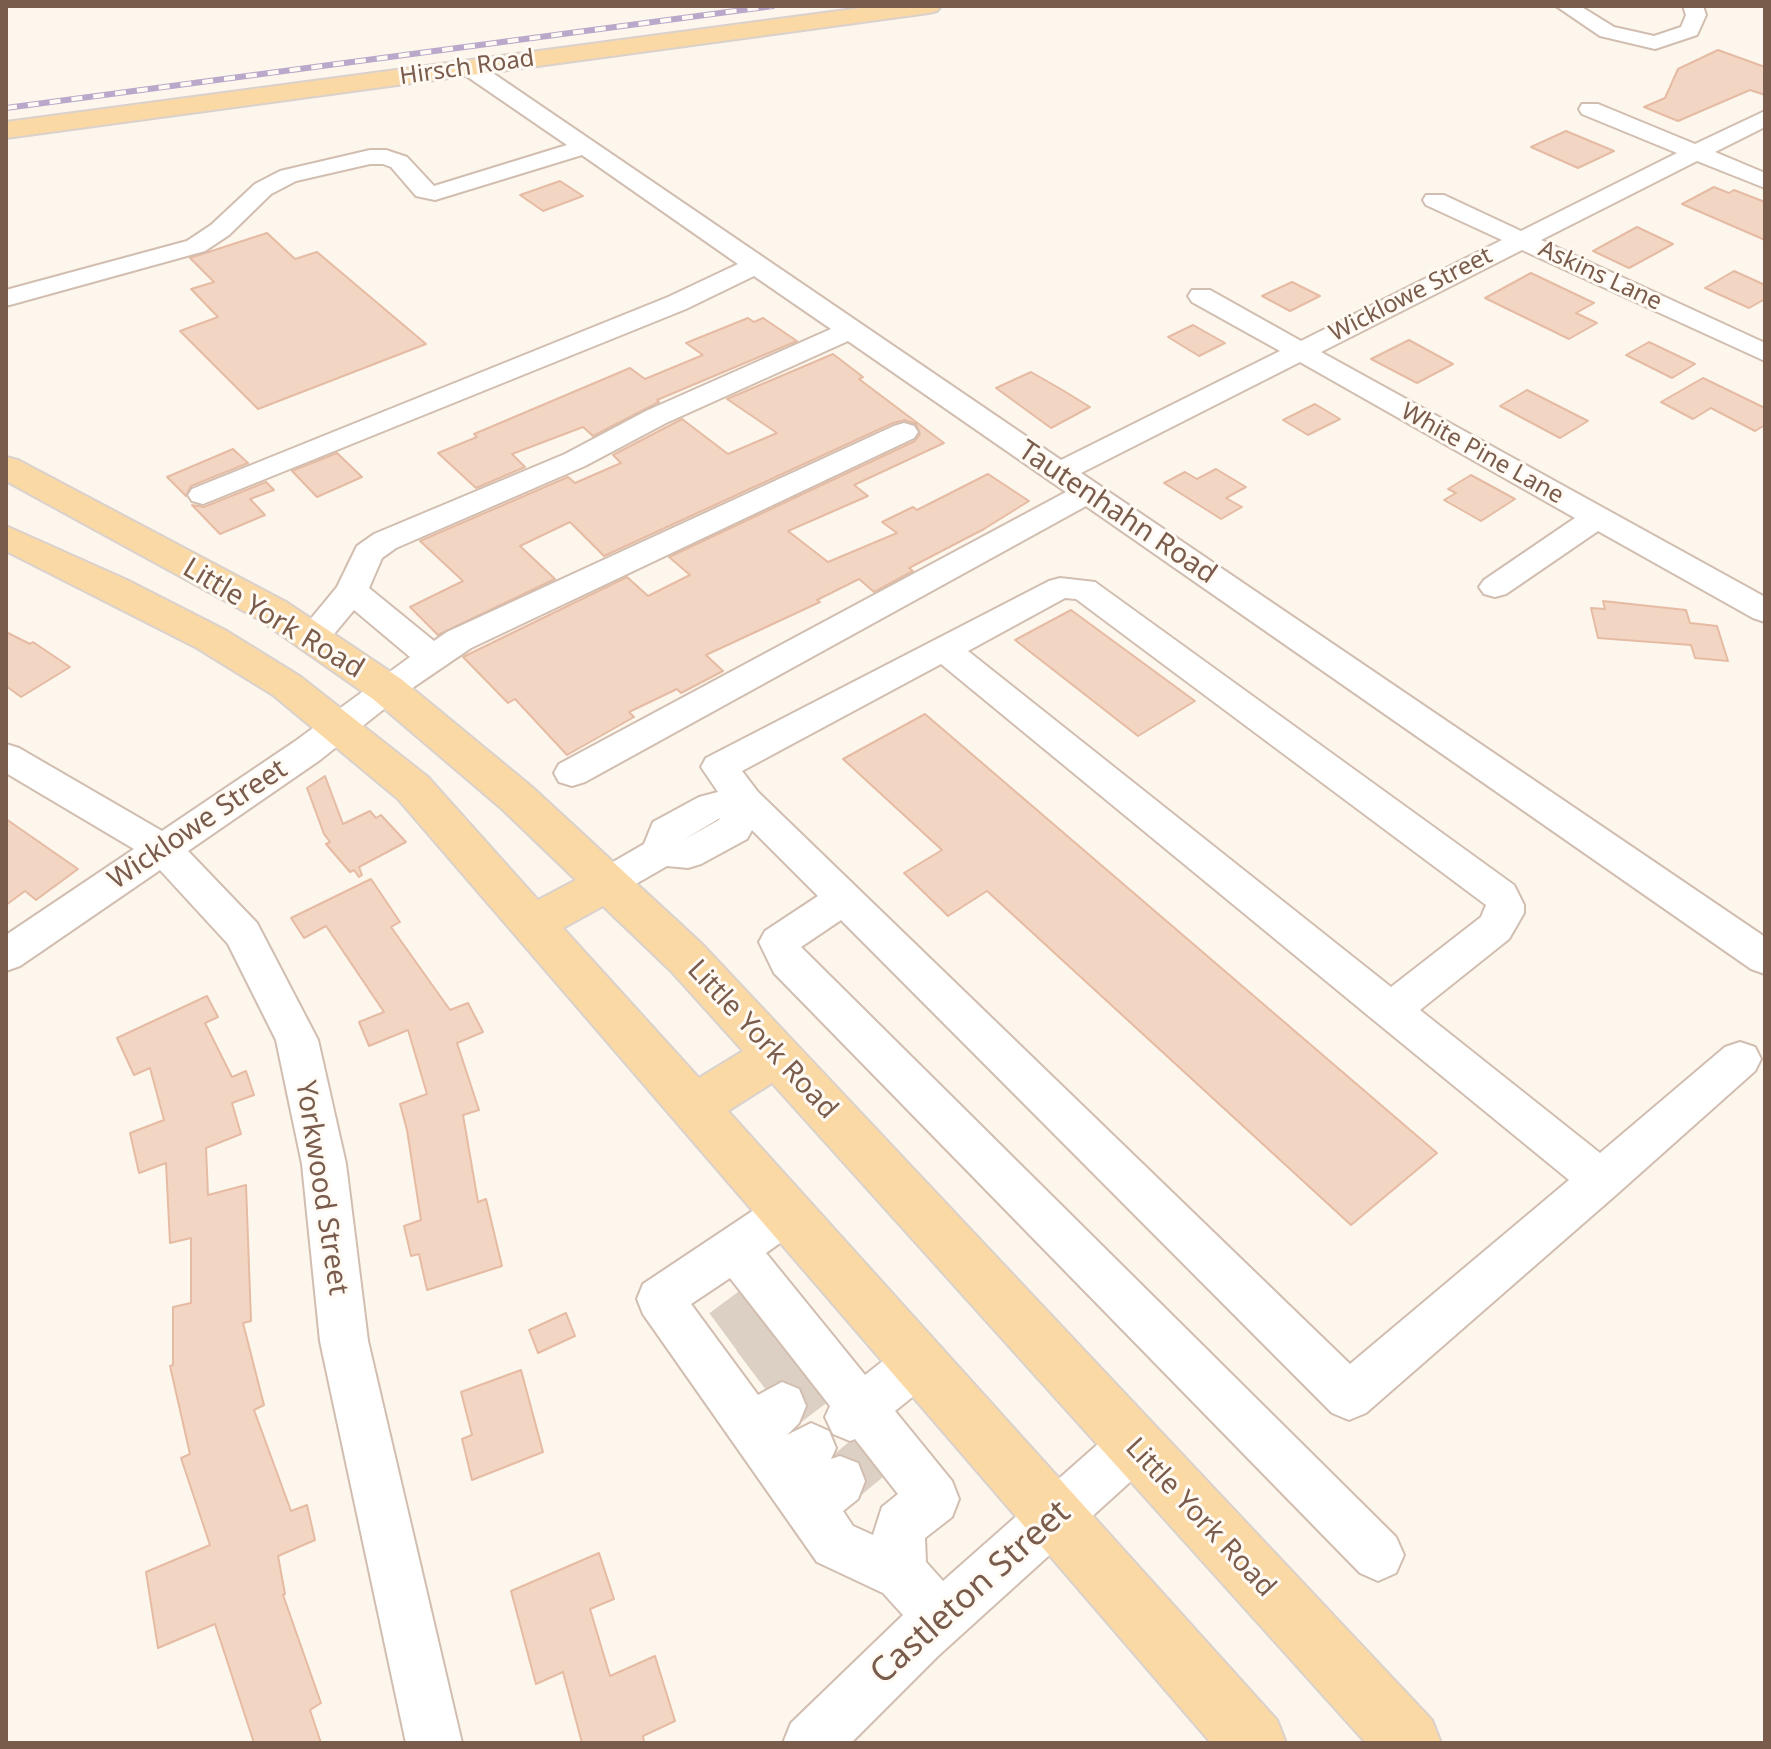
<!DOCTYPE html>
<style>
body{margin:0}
#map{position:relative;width:1771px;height:1749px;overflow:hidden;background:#fdf6ec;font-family:"Noto Sans",sans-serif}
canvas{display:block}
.frame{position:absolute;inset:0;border:8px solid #7a5c4d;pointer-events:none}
</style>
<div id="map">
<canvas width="1771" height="1749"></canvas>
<div class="frame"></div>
</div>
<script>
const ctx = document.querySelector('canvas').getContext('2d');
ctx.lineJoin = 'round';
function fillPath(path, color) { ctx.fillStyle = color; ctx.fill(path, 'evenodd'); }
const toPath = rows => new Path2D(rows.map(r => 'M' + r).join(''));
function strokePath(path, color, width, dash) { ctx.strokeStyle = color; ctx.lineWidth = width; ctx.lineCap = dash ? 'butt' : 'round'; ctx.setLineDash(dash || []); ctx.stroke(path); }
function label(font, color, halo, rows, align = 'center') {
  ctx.font = font + ' "Noto Sans",sans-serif'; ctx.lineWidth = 6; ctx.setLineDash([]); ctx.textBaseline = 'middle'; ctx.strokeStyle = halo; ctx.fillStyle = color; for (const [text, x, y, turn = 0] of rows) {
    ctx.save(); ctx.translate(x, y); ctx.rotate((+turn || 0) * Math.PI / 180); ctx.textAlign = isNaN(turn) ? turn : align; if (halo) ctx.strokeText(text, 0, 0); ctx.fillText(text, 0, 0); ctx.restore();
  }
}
const building = toPath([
 [1718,50,1765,67,1765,95,1750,90,1678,121,1644,107,1665,98,1678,69,1718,50],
 [1566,131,1614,151,1578,168,1531,147,1566,131],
 [560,181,583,196,543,211,520,195,560,181],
 [1714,187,1729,193,1734,190,1765,202,1765,240,1682,204,1714,187],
 [1637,227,1673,244,1629,268,1593,251,1637,227],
 [267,233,295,259,317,252,426,344,258,409,180,331,218,317,191,289,214,282,190,258,267,233],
 [1734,271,1765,285,1765,299,1749,308,1705,288,1734,271],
 [1531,273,1594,303,1576,313,1597,323,1569,339,1485,298,1531,273],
 [1292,282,1320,296,1290,311,1262,296,1292,282],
 [748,318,754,322,763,318,797,341,657,400,659,402,593,436,583,427,512,454,525,467,476,488,438,453,477,437,474,434,630,368,645,379,703,355,686,343,748,318],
 [1193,325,1225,343,1199,356,1168,337,1193,325],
 [1409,340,1453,364,1417,383,1371,359,1409,340],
 [1649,342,1695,364,1672,378,1626,355,1649,342],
 [833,354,863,377,859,379,944,443,854,485,868,496,788,531,828,562,897,533,882,522,913,507,917,510,988,474,1029,501,984,529,909,568,913,571,874,592,859,579,817,600,820,602,706,655,723,671,681,693,677,689,629,712,634,717,567,755,515,699,508,703,463,657,627,577,648,596,690,575,669,557,915,441,920,434,916,424,905,420,893,423,604,556,570,522,520,546,555,579,438,635,410,607,463,581,420,541,568,477,575,483,621,463,613,455,682,419,728,454,777,433,727,399,833,354],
 [1031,372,1064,391,1090,407,1051,428,996,388,1031,372],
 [1703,378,1765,408,1765,425,1755,431,1711,408,1693,419,1661,402,1703,378],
 [1527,390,1588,421,1560,438,1500,406,1527,390],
 [1315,404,1340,419,1308,435,1283,420,1315,404],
 [233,449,248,463,191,486,186,496,167,477,233,449],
 [337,453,362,477,317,497,292,471,337,453],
 [1216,469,1246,487,1226,498,1242,507,1221,519,1164,483,1185,472,1197,479,1216,469],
 [1471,475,1515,499,1481,521,1444,500,1456,493,1448,489,1471,475],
 [266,482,274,490,250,499,265,515,220,534,192,505,204,507,266,482],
 [1603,601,1686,610,1690,623,1717,626,1728,661,1695,658,1691,645,1598,638,1591,608,1605,609,1603,601],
 [1071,610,1195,701,1138,736,1015,640,1071,610],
 [6,632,30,644,33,642,70,667,21,697,6,686,6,632],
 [925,714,1437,1153,1351,1225,987,891,948,916,904,873,942,850,843,759,925,714],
 [325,776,343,824,370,811,376,818,381,815,406,842,359,867,362,875,359,877,354,870,350,872,326,844,330,842,324,834,307,788,325,776],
 [6,819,78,869,36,900,25,891,6,905,6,819],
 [371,879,400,922,391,927,450,1010,468,1003,483,1032,457,1043,479,1110,463,1115,478,1202,486,1199,502,1266,427,1290,419,1254,411,1256,404,1226,421,1220,407,1130,400,1104,427,1094,408,1030,369,1046,359,1022,384,1012,326,926,304,938,291,918,371,879],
 [207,996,218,1017,205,1023,232,1077,246,1071,254,1095,232,1103,241,1134,206,1148,208,1195,246,1185,251,1321,243,1323,264,1405,254,1410,291,1511,307,1505,315,1540,278,1556,285,1594,283,1595,321,1703,310,1710,321,1743,254,1743,215,1624,158,1648,146,1572,210,1545,181,1458,190,1454,170,1366,173,1365,173,1307,191,1303,191,1238,170,1243,166,1163,139,1173,130,1133,164,1120,150,1068,134,1075,117,1038,207,996],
 [566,1313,575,1336,538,1353,529,1330,566,1313],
 [521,1370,543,1452,472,1480,462,1439,472,1435,461,1392,521,1370],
 [599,1553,614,1599,590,1609,610,1676,655,1656,675,1721,643,1736,644,1743,582,1743,563,1672,536,1684,511,1591,599,1553]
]);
const minorTunnel = toPath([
 [724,1333,759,1307],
 [751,1370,787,1343],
 [782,1406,819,1378],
 [840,1481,875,1452]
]);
const minor = toPath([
 [1556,6,1580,6,1614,27,1654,36,1681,27,1686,15,1683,6,1703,6,1706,15,1697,35,1655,49,1600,36,1556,6],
 [470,62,478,63,1061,460,1280,351,1192,302,1188,296,1192,290,1210,290,1301,341,1502,240,1426,205,1423,200,1426,195,1444,195,1521,231,1677,153,1582,114,1579,109,1582,104,1598,104,1695,144,1765,111,1765,127,1715,152,1765,173,1765,188,1697,161,1541,240,1765,343,1765,361,1522,250,1321,352,1765,597,1765,622,1753,618,1598,531,1506,594,1495,597,1484,594,1479,587,1484,580,1575,518,1300,362,1081,473,1765,937,1765,974,1751,969,1086,506,585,782,572,786,559,782,554,773,559,764,1066,492,848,341,666,423,585,466,396,548,382,558,369,588,434,641,447,632,894,426,904,423,914,426,918,432,914,438,471,648,399,697,320,760,188,851,257,923,318,1040,346,1164,368,1341,462,1743,406,1743,320,1341,302,1164,276,1040,228,944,160,870,20,966,6,971,6,935,134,849,6,773,6,744,19,748,162,831,294,742,410,657,354,610,324,646,312,649,300,646,295,638,337,587,357,546,374,534,565,454,646,411,831,329,754,276,686,309,203,504,192,501,188,495,192,489,668,297,738,264,582,155,435,200,416,196,391,167,383,164,370,164,296,181,271,194,229,235,205,251,6,306,6,290,187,241,211,225,255,184,280,171,370,150,386,150,407,157,434,186,567,145,462,73,459,68,470,62],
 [1060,578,1095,582,1514,885,1524,905,1524,913,1509,939,1420,1010,1600,1153,1725,1047,1740,1042,1755,1047,1761,1059,1755,1071,1617,1194,1366,1413,1349,1420,1332,1413,841,920,801,947,1396,1537,1404,1555,1396,1573,1378,1581,1360,1573,774,973,759,942,765,931,818,896,752,830,747,839,701,864,688,868,667,866,620,893,607,897,594,893,588,883,594,873,644,844,653,822,699,797,718,792,701,767,706,758,1049,581,1060,578],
 [1065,598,1076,599,1486,905,1481,917,1391,987,968,651,1065,598],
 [941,664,1376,1022,1569,1180,1350,1364,758,792,742,771,941,664],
 [720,818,719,820,683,840,720,818],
 [788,1192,804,1198,810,1212,804,1226,766,1253,865,1375,902,1346,919,1339,936,1346,943,1362,936,1378,895,1411,952,1481,959,1499,952,1517,925,1538,926,1562,943,1581,1115,1429,1133,1421,1151,1429,1158,1446,1151,1463,938,1656,851,1743,783,1743,791,1723,903,1615,883,1593,817,1562,643,1314,637,1299,643,1284,772,1198,788,1192],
 [730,1278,830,1406,825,1417,833,1434,850,1441,855,1439,898,1494,882,1507,873,1535,853,1526,843,1511,858,1499,865,1481,858,1463,840,1456,831,1459,836,1448,829,1431,811,1423,787,1435,799,1423,806,1406,799,1389,782,1382,758,1395,691,1304,730,1278]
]);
const major = toPath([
 [876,6,941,6,937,11,929,13,6,138,6,122,876,6],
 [6,457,18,460,286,602,401,679,532,787,703,945,1432,1720,1441,1743,1366,1743,772,1083,728,1111,1277,1720,1286,1743,1211,1743,398,799,273,695,197,648,6,551,6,526,127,580,225,630,301,677,428,777,538,900,576,880,502,809,373,699,260,620,6,481,6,457],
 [603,906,671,971,743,1051,699,1078,563,928,603,906]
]);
const rail = toPath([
 [6,108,773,6]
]);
const farStreetnames = [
 ["Hirsch Road",467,68,-8],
 ["Askins Lane",1600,276,25],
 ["Wicklowe Street",1411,295,-27],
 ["White Pine Lane",1482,454,29]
];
const streetNames = [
 ["Tautenhahn Road",1117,513,34],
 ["Little York Road",273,619,31],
 ["Wicklowe Street",198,825,-34],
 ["Little York Road",762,1040,47],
 ["Yorkwood Street",321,1188,81],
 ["Little York Road",1200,1518,47]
];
const nearStreetnames = [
 ["Castleton Street",971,1593,-42]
];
fillPath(building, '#f3d5c3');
strokePath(building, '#e6bba3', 2);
strokePath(minorTunnel, '#dcd0c4', 49, [49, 25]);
strokePath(minor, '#d1beb0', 4);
strokePath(major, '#dad1cd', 4);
fillPath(minor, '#fff');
fillPath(major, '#fbd9a5');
strokePath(rail, '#b9a8c9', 6);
strokePath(rail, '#fffaf3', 4, [11]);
label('24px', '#7a5c4d', '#fffaf3', farStreetnames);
label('28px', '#7a5c4d', '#fffaf3', streetNames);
label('34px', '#7a5c4d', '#fffaf3', nearStreetnames);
</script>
